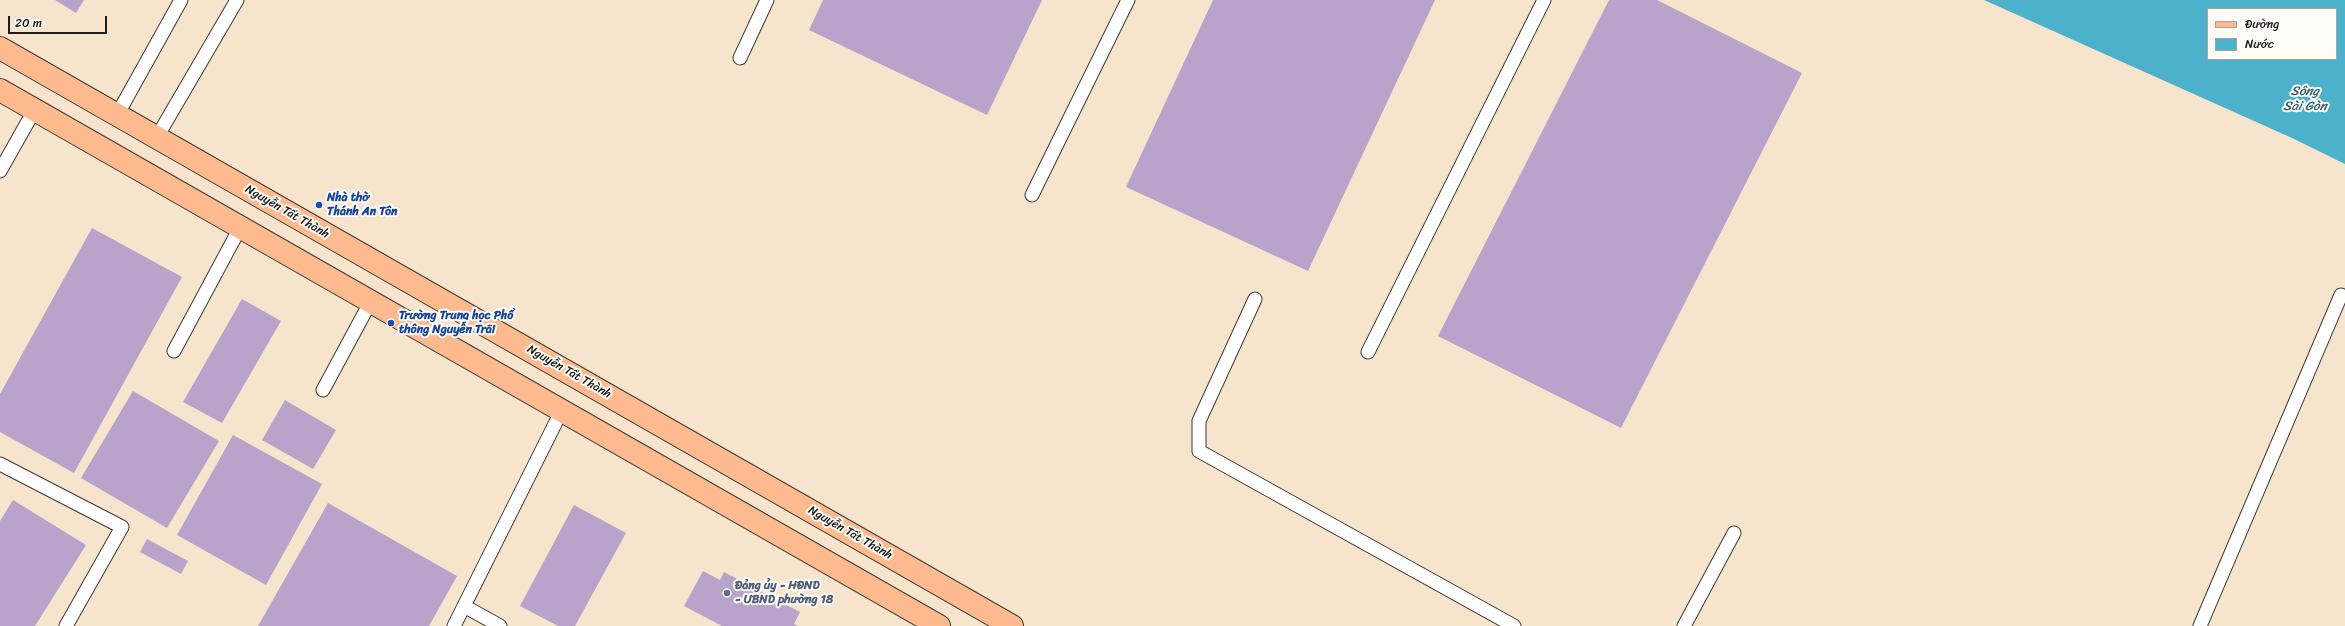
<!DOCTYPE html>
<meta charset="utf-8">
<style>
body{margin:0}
#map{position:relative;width:2345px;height:626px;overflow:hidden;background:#f6e4cc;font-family:Sriracha,sans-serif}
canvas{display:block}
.legend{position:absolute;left:2207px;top:8px;width:130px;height:52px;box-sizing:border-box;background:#fdfcf7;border:1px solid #a3a29f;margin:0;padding:5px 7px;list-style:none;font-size:12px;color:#1c1c1c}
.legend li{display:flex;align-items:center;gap:8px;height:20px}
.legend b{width:20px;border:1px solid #a3a29f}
.scale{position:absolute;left:8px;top:16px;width:99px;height:18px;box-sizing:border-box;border:2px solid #1c1c1c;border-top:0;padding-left:5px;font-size:12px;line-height:14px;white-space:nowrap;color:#1c1c1c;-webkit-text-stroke:3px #fdfcf7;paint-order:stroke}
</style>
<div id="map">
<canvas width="2345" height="626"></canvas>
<ul class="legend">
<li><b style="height:5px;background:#fcba8e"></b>Đường</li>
<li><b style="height:11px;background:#4cb2cb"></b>Nước</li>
</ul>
<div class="scale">20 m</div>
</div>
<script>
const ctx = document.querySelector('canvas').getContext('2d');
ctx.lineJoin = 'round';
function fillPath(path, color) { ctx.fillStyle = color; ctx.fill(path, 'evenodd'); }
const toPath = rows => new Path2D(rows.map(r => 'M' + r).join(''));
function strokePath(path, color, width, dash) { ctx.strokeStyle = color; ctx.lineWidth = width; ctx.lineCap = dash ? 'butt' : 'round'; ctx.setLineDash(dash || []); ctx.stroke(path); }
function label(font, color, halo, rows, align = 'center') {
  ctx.font = font + ' Sriracha,sans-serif'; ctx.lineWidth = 4; ctx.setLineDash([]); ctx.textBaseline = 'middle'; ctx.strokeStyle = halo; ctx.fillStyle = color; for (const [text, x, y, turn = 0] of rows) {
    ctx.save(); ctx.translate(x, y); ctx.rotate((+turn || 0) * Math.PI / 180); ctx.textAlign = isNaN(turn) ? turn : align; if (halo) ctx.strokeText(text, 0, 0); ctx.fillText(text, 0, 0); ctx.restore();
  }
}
const water = toPath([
 [1984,0,2345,0,2345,164,2292,138],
 [2208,9,2336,9,2336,59,2208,59]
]);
const building = toPath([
 [55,0,84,0,76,13],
 [823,0,1042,0,987,115,809,30],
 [1213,0,1435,0,1308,271,1126,187],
 [1609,0,1657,0,1802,73,1621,428,1438,336],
 [92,228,182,277,74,473,0,432,0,394],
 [242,299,281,321,222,423,183,402],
 [133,391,219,441,167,528,81,478],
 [285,400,336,430,313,469,262,440],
 [233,435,322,484,266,585,177,535],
 [13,500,86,545,35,626,0,626,0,521],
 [328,503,457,576,429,626,258,626],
 [574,505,626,533,575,626,558,626,520,606],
 [147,539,188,561,181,574,140,552],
 [703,571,720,580,724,572,800,612,794,624,798,626,722,626,684,606]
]);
const lane = toPath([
 [740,58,767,0],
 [117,115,181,0],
 [157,137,237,0],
 [0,171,35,109],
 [1032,195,1128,0],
 [1255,299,1199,421,1199,451,1514,626],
 [174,351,241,226],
 [1368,352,1544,0],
 [323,390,371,301],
 [0,464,122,527,66,626],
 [464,606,500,626],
 [454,626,562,410],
 [1684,626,1734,533],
 [2200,626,2341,295]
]);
const primary = toPath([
 [0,48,1012,626],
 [0,90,939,626]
]);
const markers = [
 [319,205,4,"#1a4fb4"],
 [391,323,4,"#1a4fb4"],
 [727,593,4,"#5c6f8a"]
];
const transitNames = [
 ["Nhà thờ",327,198],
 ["Thánh An Tôn",327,212],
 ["Trường Trung học Phổ",399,316],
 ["thông Nguyễn Trãi",399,330]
];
const streetNames = [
 ["Nguyễn Tất Thành",287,212,30],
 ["Nguyễn Tất Thành",569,372,30],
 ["Nguyễn Tất Thành",850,533,30]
];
const serviceNames = [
 ["Đảng ủy - HĐND",735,586],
 ["- UBND phường 18",735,600]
];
const waterNames = [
 ["Sông",2305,92],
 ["Sài Gòn",2305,107]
];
fillPath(water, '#4cb2cb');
fillPath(building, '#b8a3cb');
strokePath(lane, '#3d3a36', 15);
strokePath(primary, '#3d3a36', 24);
strokePath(lane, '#fff', 13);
strokePath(primary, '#fcba8e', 22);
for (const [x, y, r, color] of markers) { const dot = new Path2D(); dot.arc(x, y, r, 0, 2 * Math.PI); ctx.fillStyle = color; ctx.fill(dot); strokePath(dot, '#fdfcf7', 1.5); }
label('bold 12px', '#164399', '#fdfcf7', transitNames, 'left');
label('12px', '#1c1c1c', '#fdfcf7', streetNames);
label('bold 12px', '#4e5e75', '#fdfcf7', serviceNames, 'left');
label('italic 13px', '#32606b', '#fdfcf7', waterNames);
</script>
